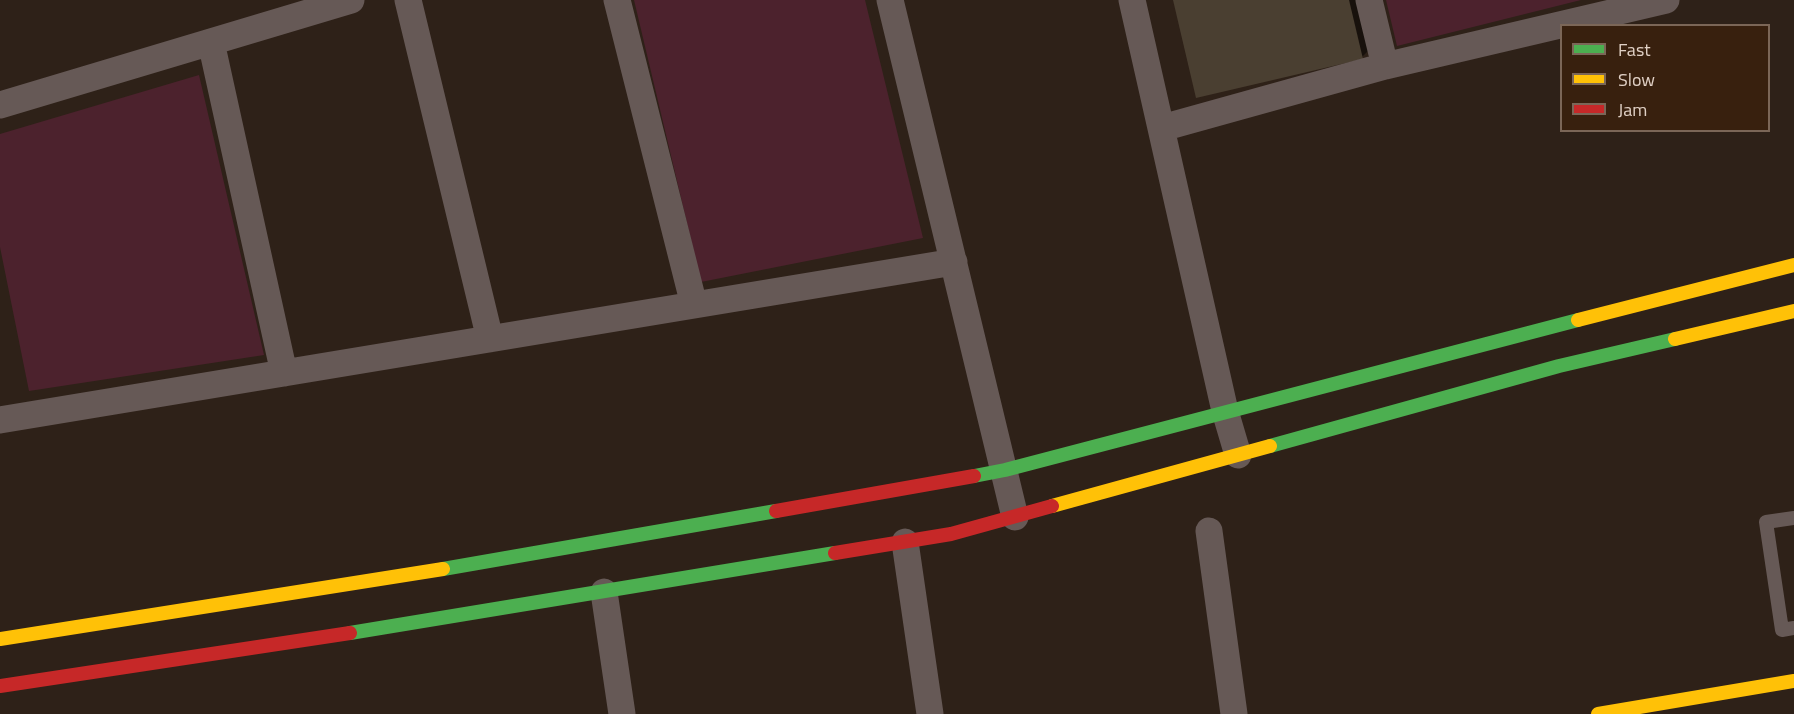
<!DOCTYPE html>
<style>
body{margin:0}
#map{position:relative;width:1794px;height:714px;overflow:hidden;background:#2e2118;font-family:"Titillium Web",sans-serif}
canvas{display:block}
.legend{position:absolute;left:1560px;top:24px;width:210px;height:108px;box-sizing:border-box;background:#38200e;border:2px solid #7b6657;margin:0;padding:8px 10px;list-style:none;font-size:18px;color:#e0d0c5}
.legend li{display:flex;align-items:center;gap:12px;height:30px}
.legend b{width:30px;border:2px solid #7b6657}
</style>
<div id="map">
<canvas width="1794" height="714"></canvas>
<ul class="legend">
<li><b style="height:8px;background:#4caf50"></b>Fast</li>
<li><b style="height:8px;background:#ffc107"></b>Slow</li>
<li><b style="height:8px;background:#c62828"></b>Jam</li>
</ul>
</div>
<script>
const ctx = document.querySelector('canvas').getContext('2d');
ctx.lineJoin = 'round';
function fillPath(path, color) { ctx.fillStyle = color; ctx.fill(path, 'evenodd'); }
const toPath = rows => new Path2D(rows.map(r => 'M' + r).join(''));
function strokePath(path, color, width, dash) { ctx.strokeStyle = color; ctx.lineWidth = width; ctx.lineCap = dash ? 'butt' : 'round'; ctx.setLineDash(dash || []); ctx.stroke(path); }
const green = toPath([
 [634,0,865,0,923,238,701,282],
 [1386,0,1581,0,1397,46],
 [199,75,264,355,29,391,0,247,0,134]
]);
const shadow = toPath([
 [1174,0,1381,0,1388,31,1362,57]
]);
const building = toPath([
 [1173,0,1349,0,1363,59,1196,98]
]);
const lane = toPath([
 [1794,518,1766,522,1782,630,1794,628]
]);
const street = toPath([
 [408,0,490,339],
 [617,0,694,305],
 [890,0,1015,517],
 [1132,0,1225,411,1238,455],
 [1369,0,1385,66],
 [211,42,284,373],
 [0,105,351,0],
 [1162,128,1385,66,1666,0],
 [0,420,954,262],
 [1209,531,1234,714],
 [905,542,930,714],
 [604,592,622,714]
]);
const fast = toPath([
 [1270,446,1559,366,1675,339],
 [974,476,1005,470,1578,320],
 [443,569,776,511],
 [350,633,835,553]
]);
const slow = toPath([
 [1578,320,1794,265],
 [1675,339,1794,311],
 [1052,506,1270,446],
 [0,639,443,569],
 [1598,714,1794,681]
]);
const jam = toPath([
 [776,511,974,476],
 [835,553,951,534,1052,506],
 [0,686,350,633]
]);
fillPath(green, '#4c222d');
fillPath(shadow, '#0007');
fillPath(building, '#4a3f31');
strokePath(lane, '#665956', 14);
strokePath(street, '#665956', 27);
strokePath(fast, '#4caf50', 14);
strokePath(slow, '#ffc107', 14);
strokePath(jam, '#c62828', 14);
</script>
